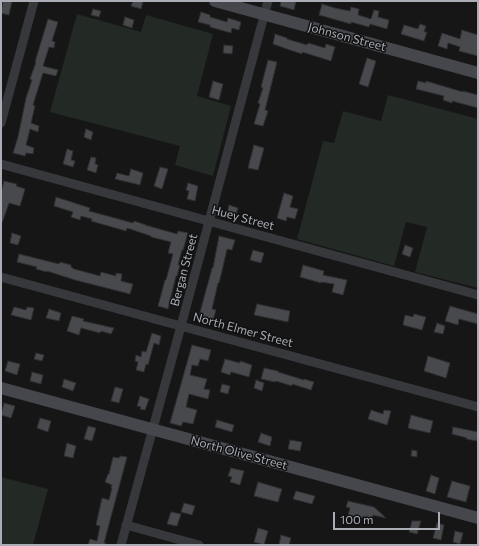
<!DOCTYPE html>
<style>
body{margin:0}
#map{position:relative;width:479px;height:546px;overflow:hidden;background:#161617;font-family:Commissioner,sans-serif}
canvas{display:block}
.frame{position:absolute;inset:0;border:2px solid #aaadb6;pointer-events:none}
.scale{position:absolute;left:333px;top:512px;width:107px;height:18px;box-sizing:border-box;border:2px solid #aaadb6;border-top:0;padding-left:5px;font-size:12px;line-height:14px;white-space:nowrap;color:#aaadb6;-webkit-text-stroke:3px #111112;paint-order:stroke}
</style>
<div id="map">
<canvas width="479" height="546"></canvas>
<div class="frame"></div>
<div class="scale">100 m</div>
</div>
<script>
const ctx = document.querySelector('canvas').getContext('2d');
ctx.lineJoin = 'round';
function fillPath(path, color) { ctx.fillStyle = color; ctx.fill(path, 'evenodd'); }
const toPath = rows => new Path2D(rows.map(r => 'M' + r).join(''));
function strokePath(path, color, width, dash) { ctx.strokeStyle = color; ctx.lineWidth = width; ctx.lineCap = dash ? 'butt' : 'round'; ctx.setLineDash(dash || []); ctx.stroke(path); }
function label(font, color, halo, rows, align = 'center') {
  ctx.font = font + ' Commissioner,sans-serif'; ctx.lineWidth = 3; ctx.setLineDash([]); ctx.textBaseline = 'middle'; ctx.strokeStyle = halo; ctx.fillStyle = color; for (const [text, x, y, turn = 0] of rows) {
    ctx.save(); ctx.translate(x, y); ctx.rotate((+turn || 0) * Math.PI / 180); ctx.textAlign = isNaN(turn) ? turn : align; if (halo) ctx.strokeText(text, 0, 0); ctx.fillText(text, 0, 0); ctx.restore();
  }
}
const green = toPath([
 [77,14,141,32,146,15,213,34,197,96,231,106,213,176,175,165,180,146,50,112],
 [388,95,478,119,478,288,415,272,427,227,406,222,394,266,297,239,323,141,334,143,343,111,381,121],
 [1,477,48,489,33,545,1,545]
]);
const building = toPath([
 [3,1,12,1,9,15,1,13,3,1],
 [133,1,143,1,141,9,131,6,133,1],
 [281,1,296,1,294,10,280,6,281,1],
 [322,4,335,8,350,11,351,7,359,9,358,15,371,19,374,10,379,11,378,17,389,20,387,29,370,24,369,27,351,22,351,24,319,15,322,4],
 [93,9,101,11,99,17,91,15,93,9],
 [201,12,210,15,210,17,227,22,228,18,241,22,239,30,232,28,231,33,210,27,210,25,198,22,201,12],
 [125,17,134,20,132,28,123,25,125,17],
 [48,19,58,22,52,41,55,42,54,48,49,47,43,66,58,70,56,76,43,73,33,105,35,106,31,123,39,126,38,132,30,129,26,145,34,148,33,154,26,153,25,156,13,153,18,137,26,98,32,80,30,79,36,62,35,62,48,19],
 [420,24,426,26,424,32,427,32,424,41,401,34,404,25,418,29,420,24],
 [462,30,478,35,478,56,459,51,460,47,448,43,447,49,438,46,442,33,460,39,462,30],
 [275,34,287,38,287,39,307,45,308,43,325,48,326,44,335,47,331,61,302,52,302,54,290,50,273,44,275,34],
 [224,45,233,46,232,54,223,53,224,45],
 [367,58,376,61,368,87,359,84,367,58],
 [268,60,277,62,265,110,268,111,263,126,254,124,260,104,258,103,263,88,261,87,268,60],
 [213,81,223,84,219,100,209,97,213,81],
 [418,81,426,83,426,81,463,92,463,91,478,95,478,108,452,101,452,103,443,100,444,96,416,89,418,81],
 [86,129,93,132,91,140,84,137,86,129],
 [254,145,264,148,258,170,248,168,254,145],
 [67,149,73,151,71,160,75,161,73,167,63,164,67,149],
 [91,157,96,158,95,164,98,165,96,173,87,170,91,157],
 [160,167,168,169,162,189,154,186,160,167],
 [131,169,143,173,140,185,115,179,117,173,129,176,131,169],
 [4,181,17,184,16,186,25,189,20,206,9,203,2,223,1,223,1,193,4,181],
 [188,183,198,186,195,201,187,199,189,191,186,190,188,183],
 [284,193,293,196,290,207,298,209,295,219,287,217,286,221,277,218,284,193],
 [56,197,90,208,89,211,133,223,134,221,146,225,145,225,177,234,178,231,188,233,183,250,182,250,178,265,180,265,177,276,176,276,168,309,158,306,165,280,166,280,173,254,168,253,171,242,151,237,151,236,127,228,126,231,91,221,92,219,81,216,80,220,71,217,73,212,54,206,56,197],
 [229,205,238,208,235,217,227,214,229,205],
 [12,233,21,236,18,245,10,243,12,233],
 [219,236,235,240,232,250,227,249,222,271,219,283,218,283,212,309,216,310,213,320,199,316,208,283,212,268,213,268,219,236],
 [405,245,413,248,410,257,402,254,405,245],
 [253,250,264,253,261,263,250,260,253,250],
 [19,254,59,264,60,262,71,265,71,267,74,269,100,276,101,272,116,276,116,273,122,274,121,281,133,284,130,294,75,280,47,271,47,272,36,269,37,267,17,262,19,254],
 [303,265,324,271,323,275,347,280,343,295,332,292,334,284,321,282,321,283,300,277,303,265],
 [257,304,290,311,288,322,254,315,257,304],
 [450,306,478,314,478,324,459,319,458,325,445,321,450,306],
 [14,307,26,310,27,307,34,308,31,320,11,315,14,307],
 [49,309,61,313,59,321,46,318,49,309],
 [414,314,426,317,422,330,403,325,405,315,413,317,414,314],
 [72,316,84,319,83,321,114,328,111,334,101,331,100,333,81,328,79,335,67,331,72,316],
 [437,323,445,326,443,334,434,332,437,323],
 [152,333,161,336,159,345,154,343,148,365,146,364,144,372,136,370,138,362,135,361,136,355,141,357,142,351,146,352,152,333],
 [192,345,211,350,208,361,200,359,198,366,192,365,190,375,207,379,204,389,210,390,208,399,189,394,186,407,197,410,193,424,183,422,181,426,170,423,192,345],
 [36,353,44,355,42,361,34,359,36,353],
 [428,356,450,363,446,378,424,371,428,356],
 [225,359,240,363,240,361,252,365,249,377,231,372,230,375,221,372,225,359],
 [8,361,20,364,17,375,5,371,8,361],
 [264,368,278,371,278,372,304,380,304,379,314,382,311,390,292,384,292,386,276,381,275,382,261,379,264,368],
 [32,372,43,375,41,384,30,381,32,372],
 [64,379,76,383,73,391,62,387,64,379],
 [256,380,264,383,262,391,254,388,256,380],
 [222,384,230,386,228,394,220,392,222,384],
 [115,387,123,389,119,403,111,401,115,387],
 [140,396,149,399,145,410,140,409,141,407,137,406,140,396],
 [4,403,15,406,11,418,1,415,4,403],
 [371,410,383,414,384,410,391,411,387,425,368,419,371,410],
 [411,415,433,421,430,433,408,428,411,415],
 [40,418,51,421,48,432,37,428,40,418],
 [217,420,234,425,232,432,215,427,217,420],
 [88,426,96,428,92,441,84,439,88,426],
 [453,427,478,432,477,441,466,439,467,438,452,434,453,427],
 [261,433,272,437,270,446,258,442,261,433],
 [290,440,302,442,300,451,288,449,290,440],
 [67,443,76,446,73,458,64,456,67,443],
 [412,450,417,451,417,457,411,456,412,450],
 [120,456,127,457,104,543,106,543,105,545,88,545,90,539,97,541,100,526,96,525,102,498,109,500,112,488,111,488,112,485,105,482,108,474,109,474,113,457,119,458,120,456],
 [231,468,244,471,240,485,230,482,232,477,228,476,231,468],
 [431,475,439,478,435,494,426,491,431,475],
 [452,481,470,486,466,502,447,497,452,481],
 [258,482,282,489,278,502,254,496,258,482],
 [296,491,315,496,312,504,293,499,296,491],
 [348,501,374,507,386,518,373,515,372,520,348,515,350,508,346,507,348,501],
 [184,503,195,506,192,515,181,512,184,503],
 [171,512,181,514,177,526,167,524,171,512],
 [412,521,421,521,417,534,409,532,412,521],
 [437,523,444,525,441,540,433,538,437,523],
 [258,528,268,531,264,545,254,542,258,528],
 [455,531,463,533,460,544,453,542,455,531],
 [281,535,291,538,289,545,279,545,281,535]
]);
const street = toPath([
 [1,123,34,1],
 [1,164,478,295],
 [1,277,478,407],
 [126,525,199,545],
 [121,545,181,326,268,1]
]);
const secondary = toPath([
 [215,1,478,73],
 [1,388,478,518]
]);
const streetNames = [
 ["Johnson Street",347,37,15],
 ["Huey Street",243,218,15],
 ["Bergan Street",184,270,-75],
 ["North Elmer Street",243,330,15],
 ["North Olive Street",239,453,15]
];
fillPath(green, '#232924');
fillPath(building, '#48494c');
strokePath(building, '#303033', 1);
strokePath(street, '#37383c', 9);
strokePath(secondary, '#46474c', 12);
label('12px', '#aaadb6', '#111112', streetNames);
</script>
